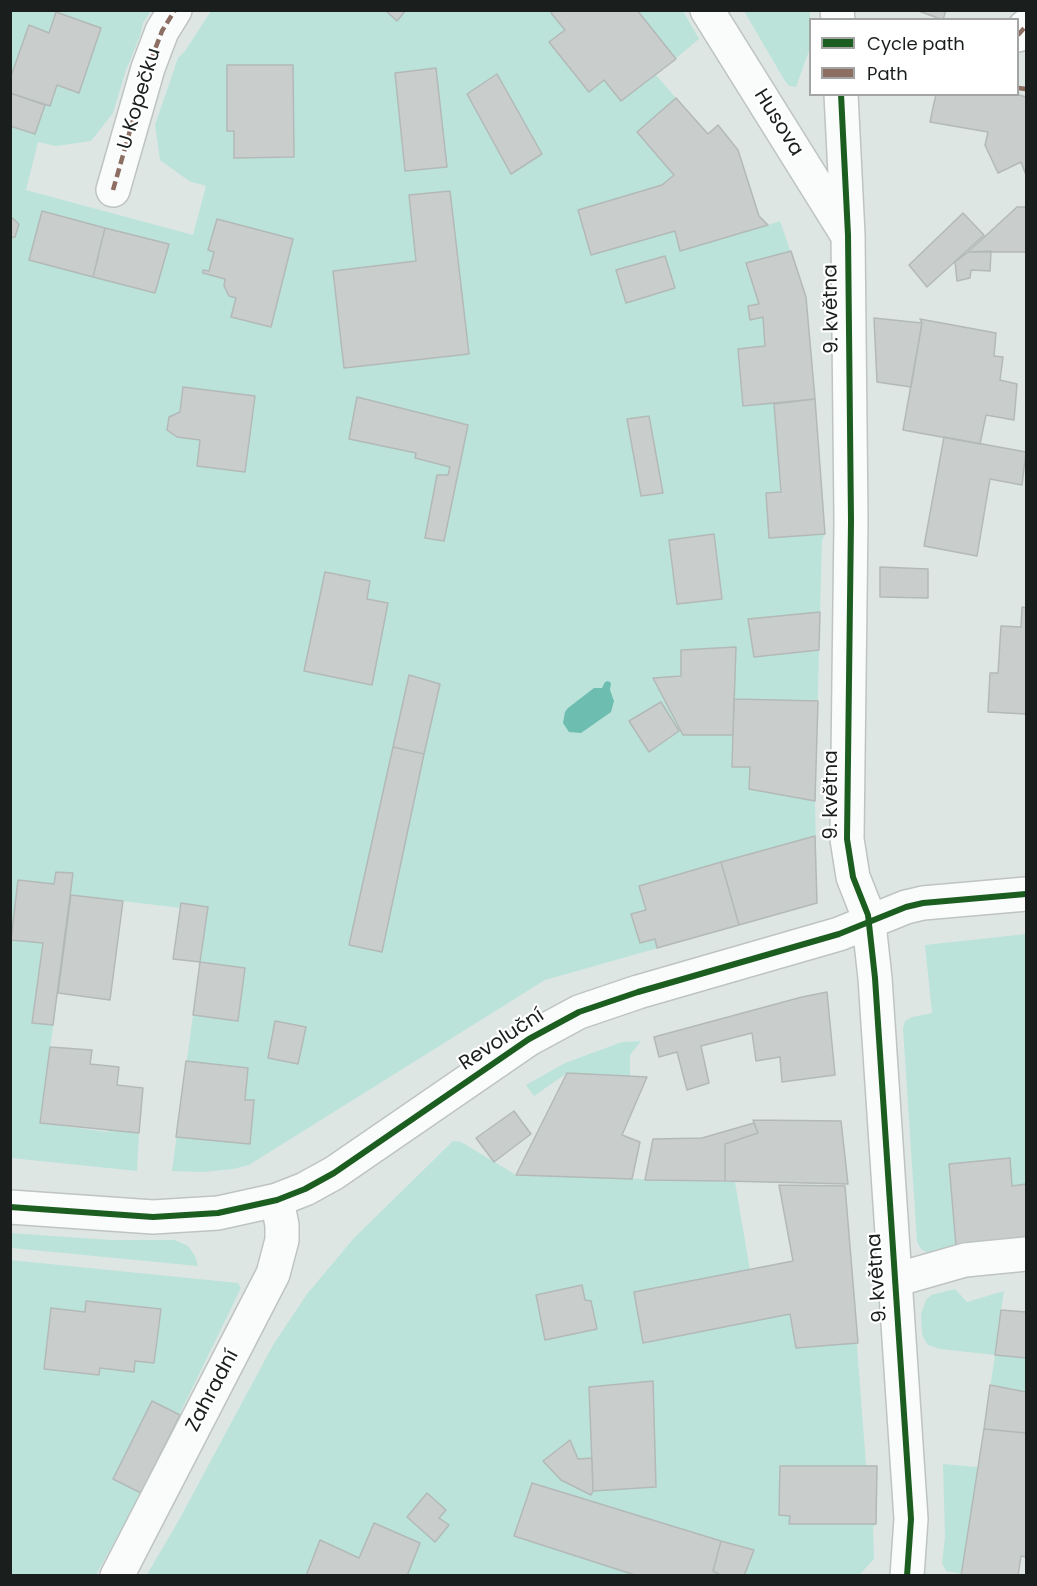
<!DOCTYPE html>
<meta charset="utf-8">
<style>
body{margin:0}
#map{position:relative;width:1037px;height:1586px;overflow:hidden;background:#dee6e4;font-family:Poppins,sans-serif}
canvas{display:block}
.frame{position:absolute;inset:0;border:12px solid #1a1f1e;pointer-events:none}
.legend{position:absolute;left:809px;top:18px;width:210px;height:78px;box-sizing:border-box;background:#fff;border:2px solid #a3a5a5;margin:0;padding:8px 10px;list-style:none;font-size:18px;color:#1a1f1e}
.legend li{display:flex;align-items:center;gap:12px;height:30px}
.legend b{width:30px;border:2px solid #a3a5a5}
</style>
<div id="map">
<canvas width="1037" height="1586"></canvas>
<div class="frame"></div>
<ul class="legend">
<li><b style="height:8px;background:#1b5e20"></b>Cycle path</li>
<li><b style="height:8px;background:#8d6e63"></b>Path</li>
</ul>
</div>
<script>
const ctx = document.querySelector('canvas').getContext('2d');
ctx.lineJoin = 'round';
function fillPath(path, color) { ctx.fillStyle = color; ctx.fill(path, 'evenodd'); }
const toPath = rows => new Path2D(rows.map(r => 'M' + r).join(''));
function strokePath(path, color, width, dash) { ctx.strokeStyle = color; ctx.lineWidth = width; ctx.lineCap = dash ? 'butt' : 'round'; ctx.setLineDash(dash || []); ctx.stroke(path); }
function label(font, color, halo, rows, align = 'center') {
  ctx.font = font + ' Poppins,sans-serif'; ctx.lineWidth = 4.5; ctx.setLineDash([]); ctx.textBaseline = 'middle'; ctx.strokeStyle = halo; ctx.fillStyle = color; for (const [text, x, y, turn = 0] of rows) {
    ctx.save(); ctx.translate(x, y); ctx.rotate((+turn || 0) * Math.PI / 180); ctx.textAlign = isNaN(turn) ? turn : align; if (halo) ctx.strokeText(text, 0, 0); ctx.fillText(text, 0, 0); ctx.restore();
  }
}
const green = toPath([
 [10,11,151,11,143,23,140,36,126,70,113,113,91,141,56,146,38,142,26,190,193,235,206,186,189,181,160,160,155,125,178,58,185,51,211,11,683,11,699,39,656,75,707,134,718,125,738,150,759,216,768,225,780,221,806,297,825,534,822,541,815,801,817,903,545,980,249,1165,233,1169,203,1172,172,1171,207,911,71,895,40,1123,108,1132,108,1130,139,1133,137,1171,11,1158],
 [744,11,810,11,810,48,796,87,789,86,785,81],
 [1026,934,1026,1239,928,1253,921,1249,917,1242,903,1028,905,1021,912,1017,932,1013,925,945],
 [641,1041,630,1055,630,1076,567,1073,534,1096,526,1085,565,1063,622,1042],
 [453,1141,461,1142,516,1175,735,1182,750,1270,793,1261,779,1185,845,1186,866,1465,877,1466,876,1524,873,1527,874,1559,859,1575,146,1576,179,1520,273,1345,307,1294,354,1238],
 [10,1233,111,1240,175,1240,188,1246,195,1256,198,1266,11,1248],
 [10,1260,238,1283,241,1288,141,1493,96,1575,11,1575],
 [955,1289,967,1302,1004,1291,1001,1310,1026,1312,1026,1433,984,1429,995,1355,940,1349,928,1345,924,1339,922,1334,921,1314,926,1300,931,1295],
 [943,1464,978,1467,962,1574,946,1571,942,1563,945,1537]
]);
const water = toPath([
 [608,681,611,683,610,690,614,701,611,712,581,733,569,732,563,723,565,712,568,708,594,688,602,688,605,682]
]);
const building = toPath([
 [385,10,406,10,397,21,385,10],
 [554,10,637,10,676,59,621,101,604,80,589,92,549,42,565,30,551,13,554,10],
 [916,10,946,10,943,20,916,10],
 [56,12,101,28,79,93,57,85,50,106,10,93,10,79,29,25,49,33,56,12],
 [227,65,293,65,294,157,234,158,234,131,227,131,227,65],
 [436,68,447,167,405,171,395,73,436,68],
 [497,74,542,154,511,174,467,94,497,74],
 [10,93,45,105,35,134,10,126,10,93],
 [936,94,1016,94,1026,97,1026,175,1021,162,998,173,985,145,988,132,930,122,936,94],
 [676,98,708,134,718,125,738,150,759,216,768,225,680,251,675,231,591,255,578,210,662,185,674,175,637,132,676,98],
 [450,191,469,354,344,368,333,271,416,261,409,195,450,191],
 [1017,207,1026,207,1026,252,968,252,1017,207],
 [42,211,105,228,93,277,29,260,42,211],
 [963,213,984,235,927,287,909,265,963,213],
 [10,216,19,224,15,237,10,238,10,216],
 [217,219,293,239,271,327,231,317,236,298,229,296,224,286,225,279,203,273,203,270,209,271,214,252,208,250,217,219],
 [105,228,169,244,155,293,93,277,105,228],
 [791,251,806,297,815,399,743,406,738,349,765,346,763,317,750,320,748,306,759,304,746,263,791,251],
 [991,251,990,271,971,270,970,278,957,281,955,262,968,252,991,251],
 [665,256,675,288,626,303,616,270,665,256],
 [874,318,922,323,911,387,877,382,874,318],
 [920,319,996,333,994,356,1003,357,1000,380,1017,384,1014,420,986,415,980,444,903,430,922,323,920,319],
 [183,387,255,396,245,472,197,466,200,440,177,437,167,430,169,417,180,412,183,387],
 [357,397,468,425,444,541,425,538,437,475,448,475,450,467,415,458,416,453,349,439,357,397],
 [815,399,825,534,769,538,766,493,781,492,774,404,815,399],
 [649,416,663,493,641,496,627,419,649,416],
 [944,437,1026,452,1022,485,990,479,977,556,924,546,944,437],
 [714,534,722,599,677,604,669,540,714,534],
 [880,567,928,569,928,598,880,597,880,567],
 [325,572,370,581,367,599,388,603,372,685,304,671,325,572],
 [1022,607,1026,608,1026,714,988,712,990,673,998,673,1001,626,1021,627,1022,607],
 [820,612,819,650,754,657,748,619,820,612],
 [736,647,733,735,683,735,653,678,681,676,681,650,736,647],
 [409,675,440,684,424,754,393,747,409,675],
 [734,699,818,701,815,801,749,789,750,767,732,767,734,699],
 [661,702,679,731,649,752,629,721,661,702],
 [393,747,424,754,382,952,349,945,393,747],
 [815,836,817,903,739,925,721,862,815,836],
 [721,862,739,925,657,948,655,939,640,943,631,914,646,910,639,886,721,862],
 [56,872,73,873,53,1025,32,1023,43,943,11,940,18,880,54,884,56,872],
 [71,895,123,901,110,1000,58,993,71,895],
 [181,903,208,907,200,962,173,959,181,903],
 [200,962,245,968,238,1021,193,1015,200,962],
 [827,992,835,1075,782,1082,780,1057,756,1061,752,1033,701,1046,709,1083,687,1090,677,1052,659,1057,654,1037,802,997,827,992],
 [275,1021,306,1027,298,1064,268,1058,275,1021],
 [50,1047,92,1050,90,1064,119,1067,117,1085,143,1088,139,1133,40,1123,50,1047],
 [186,1061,248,1068,245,1100,254,1100,250,1144,176,1137,186,1061],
 [567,1073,647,1077,622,1135,640,1142,632,1179,516,1175,567,1073],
 [514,1111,531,1134,494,1162,476,1138,514,1111],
 [753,1120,841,1121,848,1184,725,1181,725,1144,758,1133,753,1120],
 [754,1123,758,1133,725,1144,725,1181,645,1180,653,1139,702,1138,754,1123],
 [1010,1158,1012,1186,1026,1184,1026,1239,956,1246,949,1164,1010,1158],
 [779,1185,845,1186,858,1343,796,1348,790,1314,643,1343,634,1292,793,1261,779,1185],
 [582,1285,585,1300,591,1301,597,1329,545,1340,536,1295,582,1285],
 [86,1301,161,1309,154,1363,135,1361,134,1372,100,1368,99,1375,44,1369,51,1308,85,1312,86,1301],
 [1001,1310,1026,1312,1026,1358,995,1355,1001,1310],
 [653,1381,656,1487,593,1491,589,1387,653,1381],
 [990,1385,1026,1392,1026,1433,984,1429,990,1385],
 [152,1401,180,1415,141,1493,113,1479,152,1401],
 [984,1429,1026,1433,1026,1557,1021,1556,1018,1576,961,1576,984,1429],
 [570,1440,578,1459,592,1458,593,1491,591,1495,561,1480,543,1461,570,1440],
 [780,1466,877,1466,876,1524,789,1524,790,1516,779,1515,780,1466],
 [532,1483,721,1541,713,1571,722,1576,638,1576,514,1536,532,1483],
 [427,1493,446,1510,439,1518,449,1525,435,1542,407,1517,427,1493],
 [374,1523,420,1543,407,1576,306,1576,320,1540,359,1558,374,1523],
 [721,1541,754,1550,744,1576,722,1576,713,1571,721,1541]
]);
const minor = toPath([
 [707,10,846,233],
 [837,10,838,20],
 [1018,35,1026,26],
 [841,94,848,235,851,521,847,839,853,877,868,915,875,978,911,1519,907,1576],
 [113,190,148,68,162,31,175,10],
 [10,1207,153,1217,218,1213,277,1200,305,1189,334,1173,529,1039,579,1012,638,992,839,934,906,907,923,903,1026,894],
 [895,1280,965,1260,1026,1254],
 [117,1576,273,1274,282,1240,282,1225,277,1200]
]);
const quiet = toPath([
 [1018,35,1026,26],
 [1018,88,1026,89],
 [113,190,148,68,162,31,175,10]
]);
const cycleway = toPath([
 [841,94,848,235,851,521,847,839,853,877,868,915,875,978,911,1519,907,1576],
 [10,1207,153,1217,218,1213,277,1200,305,1189,334,1173,529,1039,579,1012,638,992,839,934,906,907,923,903,1026,894]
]);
const streetNames = [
 ["U Kopečku",140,99,-73],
 ["Husova",778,123,58],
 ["9. května",832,309,-91],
 ["9. května",832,795,-90],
 ["Revoluční",502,1040,-33],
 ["9. května",878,1278,-94],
 ["Zahradní",213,1391,-62]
];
fillPath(green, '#bbe3da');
fillPath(water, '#6dbdb0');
fillPath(building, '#c9cecd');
strokePath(building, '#b3b9b7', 1.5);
strokePath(minor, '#bec4c2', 36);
strokePath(minor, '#fafbfb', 33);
strokePath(quiet, '#8d6e63', 4.5, [9, 4.5]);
strokePath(cycleway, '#1b5e20', 6);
label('20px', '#1a1f1e', '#fff', streetNames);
</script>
